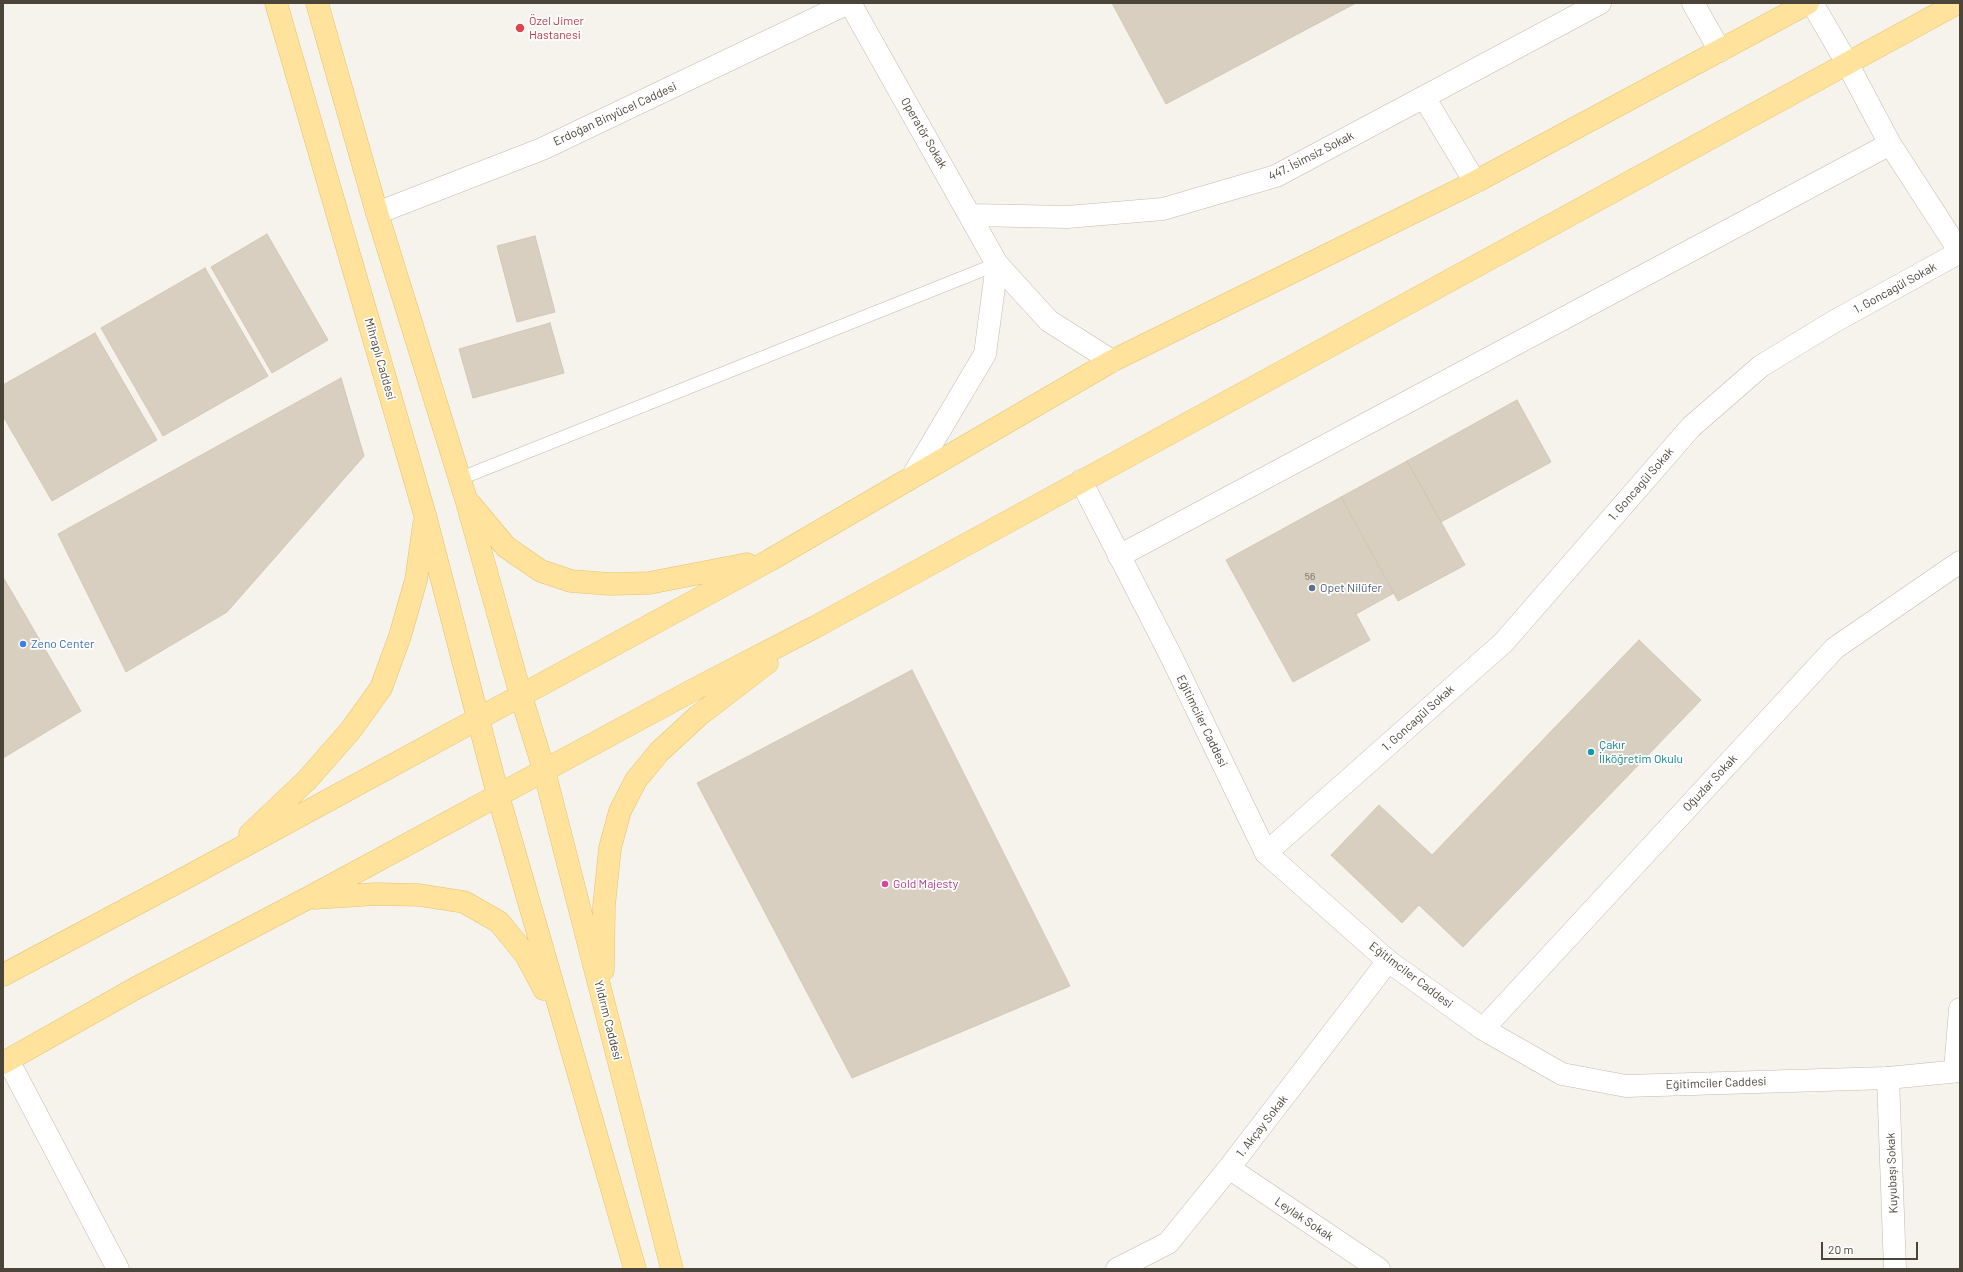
<!DOCTYPE html>
<meta charset="utf-8">
<style>
body{margin:0}
#map{position:relative;width:1963px;height:1272px;overflow:hidden;background:#f6f3ec;font-family:Barlow,sans-serif}
canvas{display:block}
.frame{position:absolute;inset:0;border:4px solid #4b4439;pointer-events:none}
.scale{position:absolute;left:1821px;top:1242px;width:97px;height:18px;box-sizing:border-box;border:2px solid #4b4439;border-top:0;padding-left:5px;font-size:12px;line-height:14px;white-space:nowrap;color:#4b4439;-webkit-text-stroke:3px #fff;paint-order:stroke}
</style>
<div id="map">
<canvas width="1963" height="1272"></canvas>
<div class="frame"></div>
<div class="scale">20 m</div>
</div>
<script>
const ctx = document.querySelector('canvas').getContext('2d');
ctx.lineJoin = 'round';
function fillPath(path, color) { ctx.fillStyle = color; ctx.fill(path, 'evenodd'); }
const toPath = rows => new Path2D(rows.map(r => 'M' + r).join(''));
function strokePath(path, color, width, dash) { ctx.strokeStyle = color; ctx.lineWidth = width; ctx.lineCap = dash ? 'butt' : 'round'; ctx.setLineDash(dash || []); ctx.stroke(path); }
function label(font, color, halo, rows, align = 'center') {
  ctx.font = font + ' Barlow,sans-serif'; ctx.lineWidth = 3.5; ctx.setLineDash([]); ctx.textBaseline = 'middle'; ctx.strokeStyle = halo; ctx.fillStyle = color; for (const [text, x, y, turn = 0] of rows) {
    ctx.save(); ctx.translate(x, y); ctx.rotate((+turn || 0) * Math.PI / 180); ctx.textAlign = isNaN(turn) ? turn : align; if (halo) ctx.strokeText(text, 0, 0); ctx.fillText(text, 0, 0); ctx.restore();
  }
}
const building = toPath([
 [1112,3,1356,3,1166,104,1112,3],
 [267,234,328,340,272,373,211,267,267,234],
 [535,236,555,312,517,322,497,246,535,236],
 [205,268,268,376,163,436,101,328,205,268],
 [550,323,564,373,473,398,459,349,550,323],
 [95,333,157,440,52,501,3,416,3,385,95,333],
 [341,378,364,456,227,612,126,672,58,534,341,378],
 [1517,400,1551,462,1441,522,1407,461,1517,400],
 [1407,461,1465,565,1398,601,1341,497,1407,461],
 [1341,497,1394,593,1356,614,1370,640,1293,682,1226,560,1341,497],
 [3,577,81,711,3,758,3,577],
 [1639,640,1701,700,1463,947,1419,905,1402,923,1331,855,1379,805,1432,855,1639,640],
 [912,670,1070,986,852,1078,697,783,912,670]
]);
const service = toPath([
 [459,479,997,264]
]);
const minor = toPath([
 [850,3,997,264,1049,321,1112,361],
 [1693,3,1720,51],
 [1424,97,1475,182],
 [971,215,1067,217,1163,209,1276,176,1600,3],
 [912,477,985,354,997,264],
 [1119,556,1890,144,1847,63,1812,3],
 [1266,853,1504,642,1691,427,1761,366,1835,321,1960,252,1890,144],
 [1483,1029,1835,648,1960,562],
 [8,1060,118,1269],
 [1955,1071,1960,1009],
 [1888,1078,1895,1269],
 [1229,1168,1379,1269],
 [1117,1269,1168,1243,1229,1168,1388,961]
]);
const tertiary = toPath([
 [377,213,542,149,848,3],
 [1081,481,1170,654,1266,853,1388,961,1483,1029,1562,1074,1626,1086,1888,1078,1960,1071]
]);
const primary = toPath([
 [276,3,425,515,498,795,635,1269],
 [317,3,377,213,466,499,521,696,544,770,672,1269],
 [470,504,506,547,541,571,571,581,610,584,649,583,747,564],
 [250,834,307,780,350,731,381,688,400,636,416,580,424,524],
 [315,898,376,894,419,895,464,902,499,922,526,955,544,989],
 [603,970,604,906,610,848,620,811,636,780,659,752,698,716,767,663],
 [3,975,189,876,770,560,1112,361,1475,182,1808,3],
 [3,1063,136,988,308,898,695,689,815,627,1958,3]
]);
const markers = [
 [520,28,5,"#e0444e"],
 [1312,588,4,"#5c6f8a"],
 [23,644,4,"#3f7fe0"],
 [1591,752,4,"#0f9aa8"],
 [885,884,4,"#d1479c"]
];
const numberNames = [
 ["56",1310,577]
];
const healthNames = [
 ["Özel Jimer",529,21],
 ["Hastanesi",529,35]
];
const streetNames = [
 ["Erdoğan Binyücel Caddesi",615,114,-25],
 ["Operatör Sokak",924,133,60],
 ["447. İsimsiz Sokak",1311,156,-27],
 ["1. Goncagül Sokak",1895,288,-29],
 ["Mihraplı Caddesi",380,359,74],
 ["1. Goncagül Sokak",1641,484,-49],
 ["1. Goncagül Sokak",1418,718,-42],
 ["Eğitimciler Caddesi",1202,721,64],
 ["Oğuzlar Sokak",1710,783,-47],
 ["Eğitimciler Caddesi",1411,975,37],
 ["Yıldırım Caddesi",608,1020,76],
 ["Eğitimciler Caddesi",1716,1083,-2],
 ["1. Akçay Sokak",1262,1126,-52],
 ["Kuyubaşı Sokak",1892,1173,-92],
 ["Leylak Sokak",1304,1219,34]
];
const serviceNames = [
 ["Opet Nilüfer",1320,588]
];
const shopNames = [
 ["Zeno Center",31,644]
];
const cultureNames = [
 ["Çakır",1599,745],
 ["İlköğretim Okulu",1599,759]
];
const hotelNames = [
 ["Gold Majesty",893,884]
];
fillPath(building, '#d8cfc1');
strokePath(building, '#d3c7b4', 1);
strokePath(service, '#c2bbae', 14);
strokePath(minor, '#c2bbae', 23);
strokePath(tertiary, '#c2bbae', 23);
strokePath(primary, '#e6c16a', 23);
strokePath(service, '#fff', 13);
strokePath(minor, '#fff', 22);
strokePath(tertiary, '#fff', 22);
strokePath(primary, '#ffe39c', 22);
for (const [x, y, r, color] of markers) { const dot = new Path2D(); dot.arc(x, y, r, 0, 2 * Math.PI); ctx.fillStyle = color; ctx.fill(dot); strokePath(dot, '#fff', 1.5); }
label('10px', '#6e675b', null, numberNames);
label('12px', '#be3a42', '#fff', healthNames, 'left');
label('12px', '#4b4439', '#fff', streetNames);
label('12px', '#4e5e75', '#fff', serviceNames, 'left');
label('12px', '#366cbe', '#fff', shopNames, 'left');
label('12px', '#0d838f', '#fff', cultureNames, 'left');
label('12px', '#b23c85', '#fff', hotelNames, 'left');
</script>
